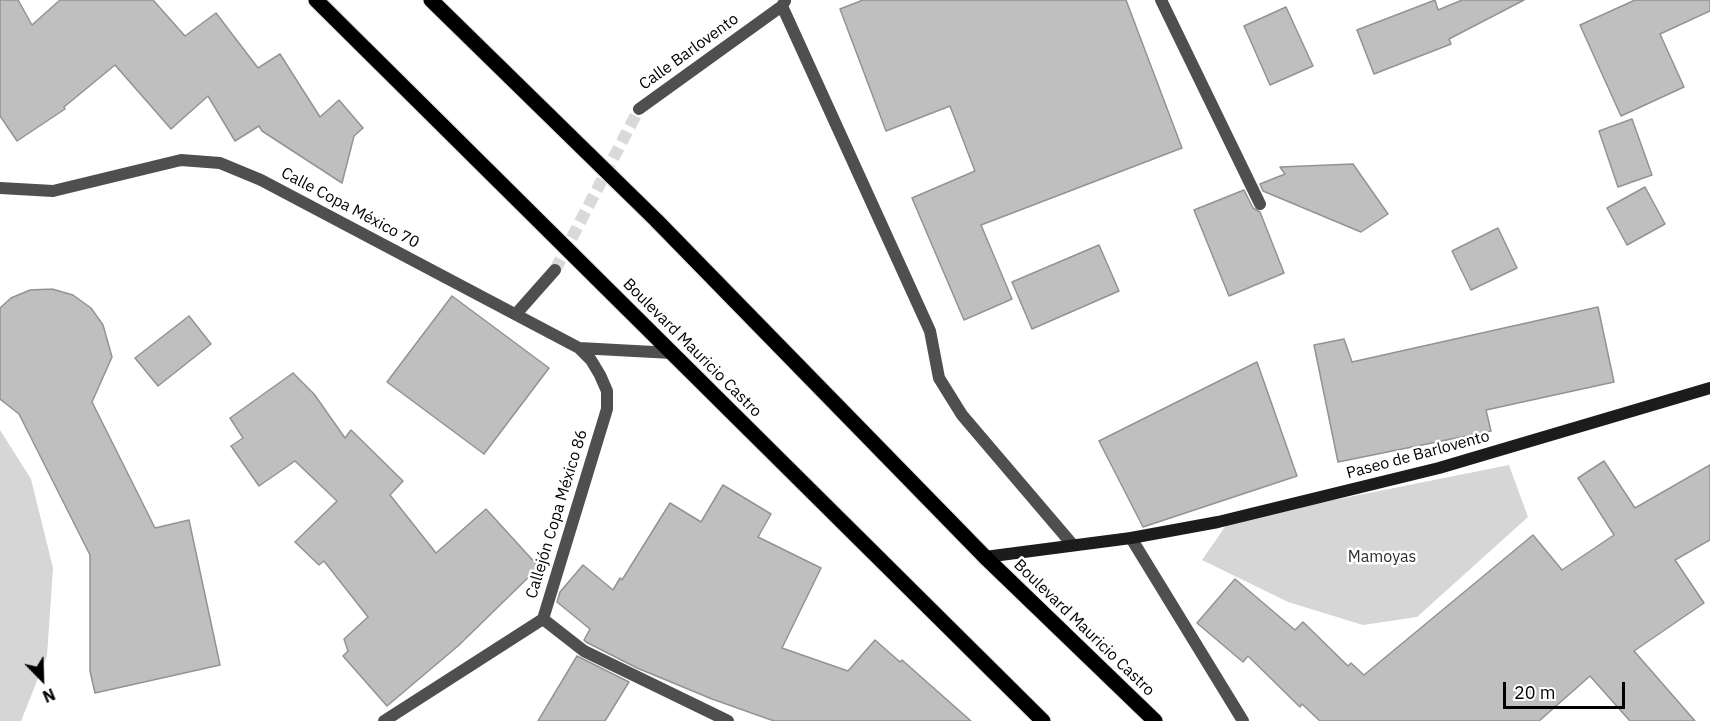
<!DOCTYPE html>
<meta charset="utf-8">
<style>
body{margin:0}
#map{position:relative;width:1710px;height:721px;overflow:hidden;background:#fff;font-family:"IBM Plex Sans",sans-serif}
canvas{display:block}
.north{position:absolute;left:12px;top:649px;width:60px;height:60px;-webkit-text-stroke:4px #fff;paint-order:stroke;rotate:157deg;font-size:16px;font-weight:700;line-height:24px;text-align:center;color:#000}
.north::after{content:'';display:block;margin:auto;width:21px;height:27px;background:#000;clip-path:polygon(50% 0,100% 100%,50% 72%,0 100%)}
.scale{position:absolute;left:1503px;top:682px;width:122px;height:27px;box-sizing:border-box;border:3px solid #000;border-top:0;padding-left:8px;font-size:18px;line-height:21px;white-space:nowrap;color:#000;-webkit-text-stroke:4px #fff;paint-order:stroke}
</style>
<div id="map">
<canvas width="1710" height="721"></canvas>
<div class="north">N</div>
<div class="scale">20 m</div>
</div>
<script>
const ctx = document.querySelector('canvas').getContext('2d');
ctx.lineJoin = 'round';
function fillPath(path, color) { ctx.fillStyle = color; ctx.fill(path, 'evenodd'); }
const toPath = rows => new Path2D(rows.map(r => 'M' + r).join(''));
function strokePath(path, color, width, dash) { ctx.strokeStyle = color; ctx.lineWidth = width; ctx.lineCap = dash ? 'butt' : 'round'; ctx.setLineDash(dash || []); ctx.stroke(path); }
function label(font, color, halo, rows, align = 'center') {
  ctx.font = font + ' "IBM Plex Sans",sans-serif'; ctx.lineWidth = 5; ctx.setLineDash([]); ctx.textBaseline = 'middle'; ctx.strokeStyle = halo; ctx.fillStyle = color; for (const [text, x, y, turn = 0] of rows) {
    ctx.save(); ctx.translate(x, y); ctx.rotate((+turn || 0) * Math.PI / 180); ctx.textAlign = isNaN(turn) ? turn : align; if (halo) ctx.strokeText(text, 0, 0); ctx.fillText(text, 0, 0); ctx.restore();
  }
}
const green = toPath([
 [0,430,31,479,53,568,47,656,21,721,0,721],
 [1509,465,1528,517,1417,617,1363,625,1288,602,1202,560,1229,521]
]);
const building = toPath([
 [0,0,18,0,32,25,60,0,153,0,185,36,216,13,258,68,280,54,320,117,339,100,363,128,354,136,342,183,262,131,259,126,235,141,208,96,171,129,115,65,64,107,65,109,17,141,0,116,0,0],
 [863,0,1126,0,1182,148,981,225,1012,299,964,320,912,198,975,171,950,106,886,131,840,9,863,0],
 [1435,0,1438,10,1462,0,1524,0,1449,39,1451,44,1374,74,1357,30,1435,0],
 [1635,0,1710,0,1710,11,1660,34,1684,87,1621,116,1580,25,1635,0],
 [1286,7,1313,66,1270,85,1244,26,1286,7],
 [1632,119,1652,175,1618,187,1599,131,1632,119],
 [1353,164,1388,214,1361,232,1263,191,1260,184,1285,174,1280,167,1353,164],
 [1645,187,1665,224,1627,245,1607,208,1645,187],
 [1244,190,1253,208,1260,212,1284,273,1229,296,1194,210,1244,190],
 [1498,228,1517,268,1471,290,1452,251,1498,228],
 [1099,245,1119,291,1032,329,1012,282,1099,245],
 [52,289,73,295,91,308,103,325,112,357,92,402,155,528,189,520,220,665,95,693,90,671,90,555,19,414,0,399,0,308,11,298,30,290,52,289],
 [452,296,549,368,484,454,387,382,452,296],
 [1598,307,1614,382,1486,410,1491,431,1338,462,1314,345,1344,339,1352,362,1598,307],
 [189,316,211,344,158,386,135,358,189,316],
 [1257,362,1297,476,1143,527,1099,441,1257,362],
 [293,373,314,394,345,438,351,430,403,481,390,495,436,553,486,509,539,567,458,646,387,706,343,656,348,651,344,639,368,617,324,561,319,565,295,542,337,501,295,461,259,486,231,446,243,438,230,418,293,373],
 [1604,461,1635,508,1710,465,1710,540,1675,560,1704,603,1634,651,1695,721,1630,721,1590,676,1539,721,1320,721,1302,704,1300,707,1248,656,1243,662,1197,623,1235,579,1295,630,1303,622,1348,666,1351,663,1364,675,1533,535,1562,570,1614,535,1578,478,1604,461],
 [723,485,771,514,758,537,821,568,782,648,848,671,875,640,900,662,902,660,971,721,774,721,712,699,637,668,586,642,584,640,590,629,557,602,560,592,583,565,613,590,620,578,622,580,670,503,701,522,723,485],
 [577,656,629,682,605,721,538,721,577,656]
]);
const streetTunnel = toPath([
 [555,270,639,109]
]);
const lane = toPath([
 [1131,538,1243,721]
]);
const street = toPath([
 [1161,0,1260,204],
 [782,6,930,331,939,378,962,415,1072,544],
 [639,109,782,6,785,1],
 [0,188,53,191,181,160,220,163,261,180,579,348,672,353],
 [516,314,555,270],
 [543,619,584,651,728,721],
 [384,721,543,619,607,409,607,391,600,375,591,360,579,348]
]);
const secondary = toPath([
 [985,557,1131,538,1218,522,1439,468,1710,388]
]);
const primary = toPath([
 [316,0,1043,721],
 [431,0,656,220,985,557,1155,721]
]);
const streetNames = [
 ["Calle Barlovento",689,52,-36],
 ["Calle Copa México 70",350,208,28],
 ["Boulevard Mauricio Castro",692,348,45],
 ["Paseo de Barlovento",1418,455,-15],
 ["Callejón Copa México 86",557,514,-73],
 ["Boulevard Mauricio Castro",1084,628,44]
];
const parkNames = [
 ["Mamoyas",1382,557]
];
fillPath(green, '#d6d6d6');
fillPath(building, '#bfbfbf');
strokePath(building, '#939393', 1.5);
strokePath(streetTunnel, '#d9d9d9', 12, [12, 6]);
strokePath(primary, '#dbdbdb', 17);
strokePath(lane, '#4f4f4f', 12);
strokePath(street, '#4f4f4f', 12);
strokePath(secondary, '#1c1c1c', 12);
strokePath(primary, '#000', 15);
label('16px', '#000', '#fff', streetNames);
label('16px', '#2d2d2d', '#fff', parkNames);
</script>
